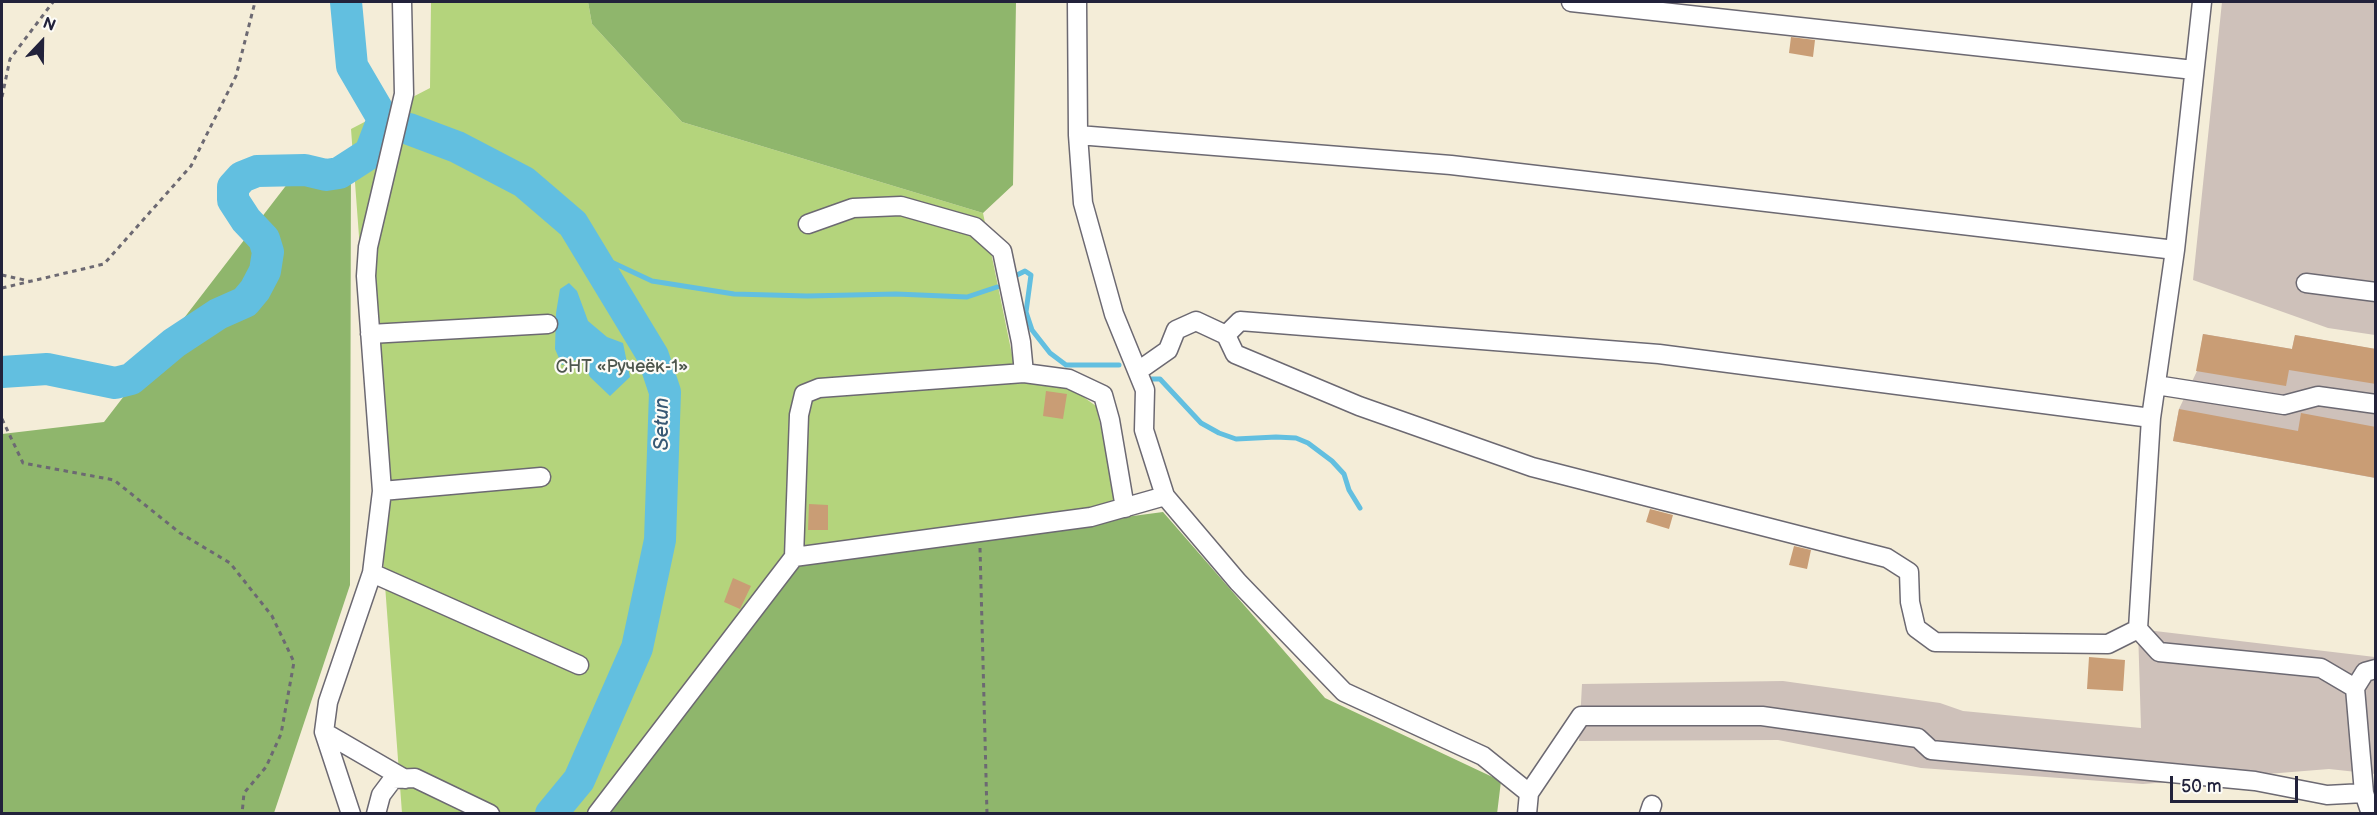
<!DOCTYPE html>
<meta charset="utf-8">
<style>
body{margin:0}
#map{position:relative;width:2377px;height:815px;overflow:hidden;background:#f4edd8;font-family:"Balsamiq Sans",sans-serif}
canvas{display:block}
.frame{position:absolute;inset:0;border:3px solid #22223b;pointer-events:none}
.north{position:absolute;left:12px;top:12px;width:60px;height:60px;-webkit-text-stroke:4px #fdfcf7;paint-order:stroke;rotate:22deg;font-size:16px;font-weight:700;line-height:24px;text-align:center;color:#22223b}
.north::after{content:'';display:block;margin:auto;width:21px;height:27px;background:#22223b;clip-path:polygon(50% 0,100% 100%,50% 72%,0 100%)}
.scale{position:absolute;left:2170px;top:776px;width:128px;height:27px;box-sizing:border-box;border:3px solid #22223b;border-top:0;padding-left:8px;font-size:18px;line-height:21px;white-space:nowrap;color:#22223b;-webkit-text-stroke:4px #fdfcf7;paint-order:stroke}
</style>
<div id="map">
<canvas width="2377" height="815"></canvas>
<div class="frame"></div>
<div class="north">N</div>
<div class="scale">50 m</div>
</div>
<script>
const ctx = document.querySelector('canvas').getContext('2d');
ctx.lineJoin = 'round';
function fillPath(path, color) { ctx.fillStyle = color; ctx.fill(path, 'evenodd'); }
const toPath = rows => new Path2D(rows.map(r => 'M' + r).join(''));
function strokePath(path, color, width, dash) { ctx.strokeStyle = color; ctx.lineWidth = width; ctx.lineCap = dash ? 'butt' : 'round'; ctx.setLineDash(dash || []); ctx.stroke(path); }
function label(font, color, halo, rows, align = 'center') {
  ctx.font = font + ' "Balsamiq Sans",sans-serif'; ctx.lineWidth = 4.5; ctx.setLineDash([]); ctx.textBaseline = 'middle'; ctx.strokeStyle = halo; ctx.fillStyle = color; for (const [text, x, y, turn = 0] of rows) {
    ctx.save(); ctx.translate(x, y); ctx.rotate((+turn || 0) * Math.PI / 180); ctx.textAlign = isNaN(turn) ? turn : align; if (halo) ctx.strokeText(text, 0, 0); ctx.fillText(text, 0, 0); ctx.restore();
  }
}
const industrial = toPath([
 [2222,2,2375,2,2375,335,2328,328,2193,280],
 [2203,334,2292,349,2295,335,2375,349,2375,478,2173,441,2179,409,2197,371],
 [2138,629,2375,657,2375,774,2329,769,2143,784,1921,768,1778,740,1579,741,1582,684,1783,681,1940,703,1963,711,2141,728]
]);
const green = toPath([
 [431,2,588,2,592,24,682,122,983,213,1018,384,1029,381,1071,388,1096,406,1119,507,590,813,402,813,351,129,430,88]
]);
const forest = toPath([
 [588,2,1016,2,1013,185,983,213,682,122,592,24],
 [351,155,350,585,274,813,2,813,2,434,104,422,288,183],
 [1163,512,1325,698,1501,781,1497,814,603,814,794,561]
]);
const water = toPath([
 [569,283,577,291,588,321,607,337,623,343,630,377,610,396,590,377,581,358,562,365,555,349,556,313,560,289]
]);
const stream = toPath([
 [590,252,652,281,734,294,807,296,896,294,967,297,997,287],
 [1011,278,1025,271,1031,275,1026,312,1032,330,1050,353,1066,365,1119,365],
 [1151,379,1160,379,1201,423,1219,433,1236,439,1276,437,1296,438,1308,443,1332,461,1344,474,1349,490,1360,508]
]);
const river = toPath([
 [409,129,457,147,524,182,573,224,653,356,665,392,660,540,637,648,579,780,551,814],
 [2,372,47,369,115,383,131,379,174,343,218,314,245,302,255,290,265,271,268,252,264,239,246,220,233,200,233,187,242,177,257,171,305,170,326,175,339,173,370,153,383,119,352,66,346,2]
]);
const building = toPath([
 [1791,37,1815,40,1813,57,1789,53],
 [2203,334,2292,349,2295,335,2376,349,2376,384,2289,370,2286,386,2196,371],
 [1046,391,1067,394,1063,419,1043,416],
 [2179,409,2298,431,2301,413,2376,427,2376,478,2173,441],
 [809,504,828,505,828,530,808,530],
 [1650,509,1673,515,1669,529,1646,522],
 [1794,546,1811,550,1807,569,1789,565],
 [733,578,751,586,740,609,724,602],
 [2089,657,2125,660,2123,691,2087,689]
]);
const path = toPath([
 [2,97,10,59,53,2],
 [2,275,29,281],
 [2,288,104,264,191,166,236,76,255,2],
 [2,419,23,463,114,480,180,533,230,563,272,616,294,662,281,734,266,767,244,793,242,814],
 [980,548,987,814]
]);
const minor = toPath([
 [1077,2,1078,135,1083,203,1114,314,1145,390,1144,430,1165,496,1238,582,1344,692,1483,756,1529,793],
 [1571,2,2194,70],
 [2202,2,2175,250,2151,418,2138,629,2159,652,2321,668,2355,688,2364,793,2371,814],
 [1078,135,1451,165,2175,250],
 [808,224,853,208,901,206,975,227,1002,251,1021,342,1024,373],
 [2306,283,2376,292],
 [370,334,548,324],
 [1138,371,1168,350,1176,330,1196,321,1226,335],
 [2156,385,2284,405,2318,396,2376,404],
 [382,491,541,477],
 [794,557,799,415,804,394,819,388,1024,373,1069,379,1103,395,1110,420,1125,508],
 [372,573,579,665],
 [2138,629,2108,644,1935,642,1916,628,1910,602,1909,572,1887,558,1532,467,1359,406,1235,354,1226,335,1240,321,1659,354,2151,418],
 [2355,688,2365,672,2376,669],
 [324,732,405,779],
 [351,814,324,732,328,702,372,573,382,491,366,276,368,247,404,94,402,2],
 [376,814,381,795,393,779,415,778,490,814],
 [597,814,794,557,1091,517,1165,496],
 [1527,814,1529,793,1581,716,1762,716,1918,738,1931,750,2255,781,2327,795,2364,793],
 [1649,814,1652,805]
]);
const parkNames = [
 ["СНТ «Ручеёк-1»",622,367]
];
const waterNames = [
 ["Setun",663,424,-90]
];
fillPath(industrial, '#cec1ba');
fillPath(green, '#b4d47c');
fillPath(forest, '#8fb66c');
fillPath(water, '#62bfe0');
strokePath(stream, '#62bfe0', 5);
strokePath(river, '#62bfe0', 32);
fillPath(building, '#c99d75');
strokePath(minor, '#6c6972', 21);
strokePath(path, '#6c6972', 3, [4.5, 4.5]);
strokePath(minor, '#fff', 18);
label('18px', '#4e574e', '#fdfcf7', parkNames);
label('italic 20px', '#385975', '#fdfcf7', waterNames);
</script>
